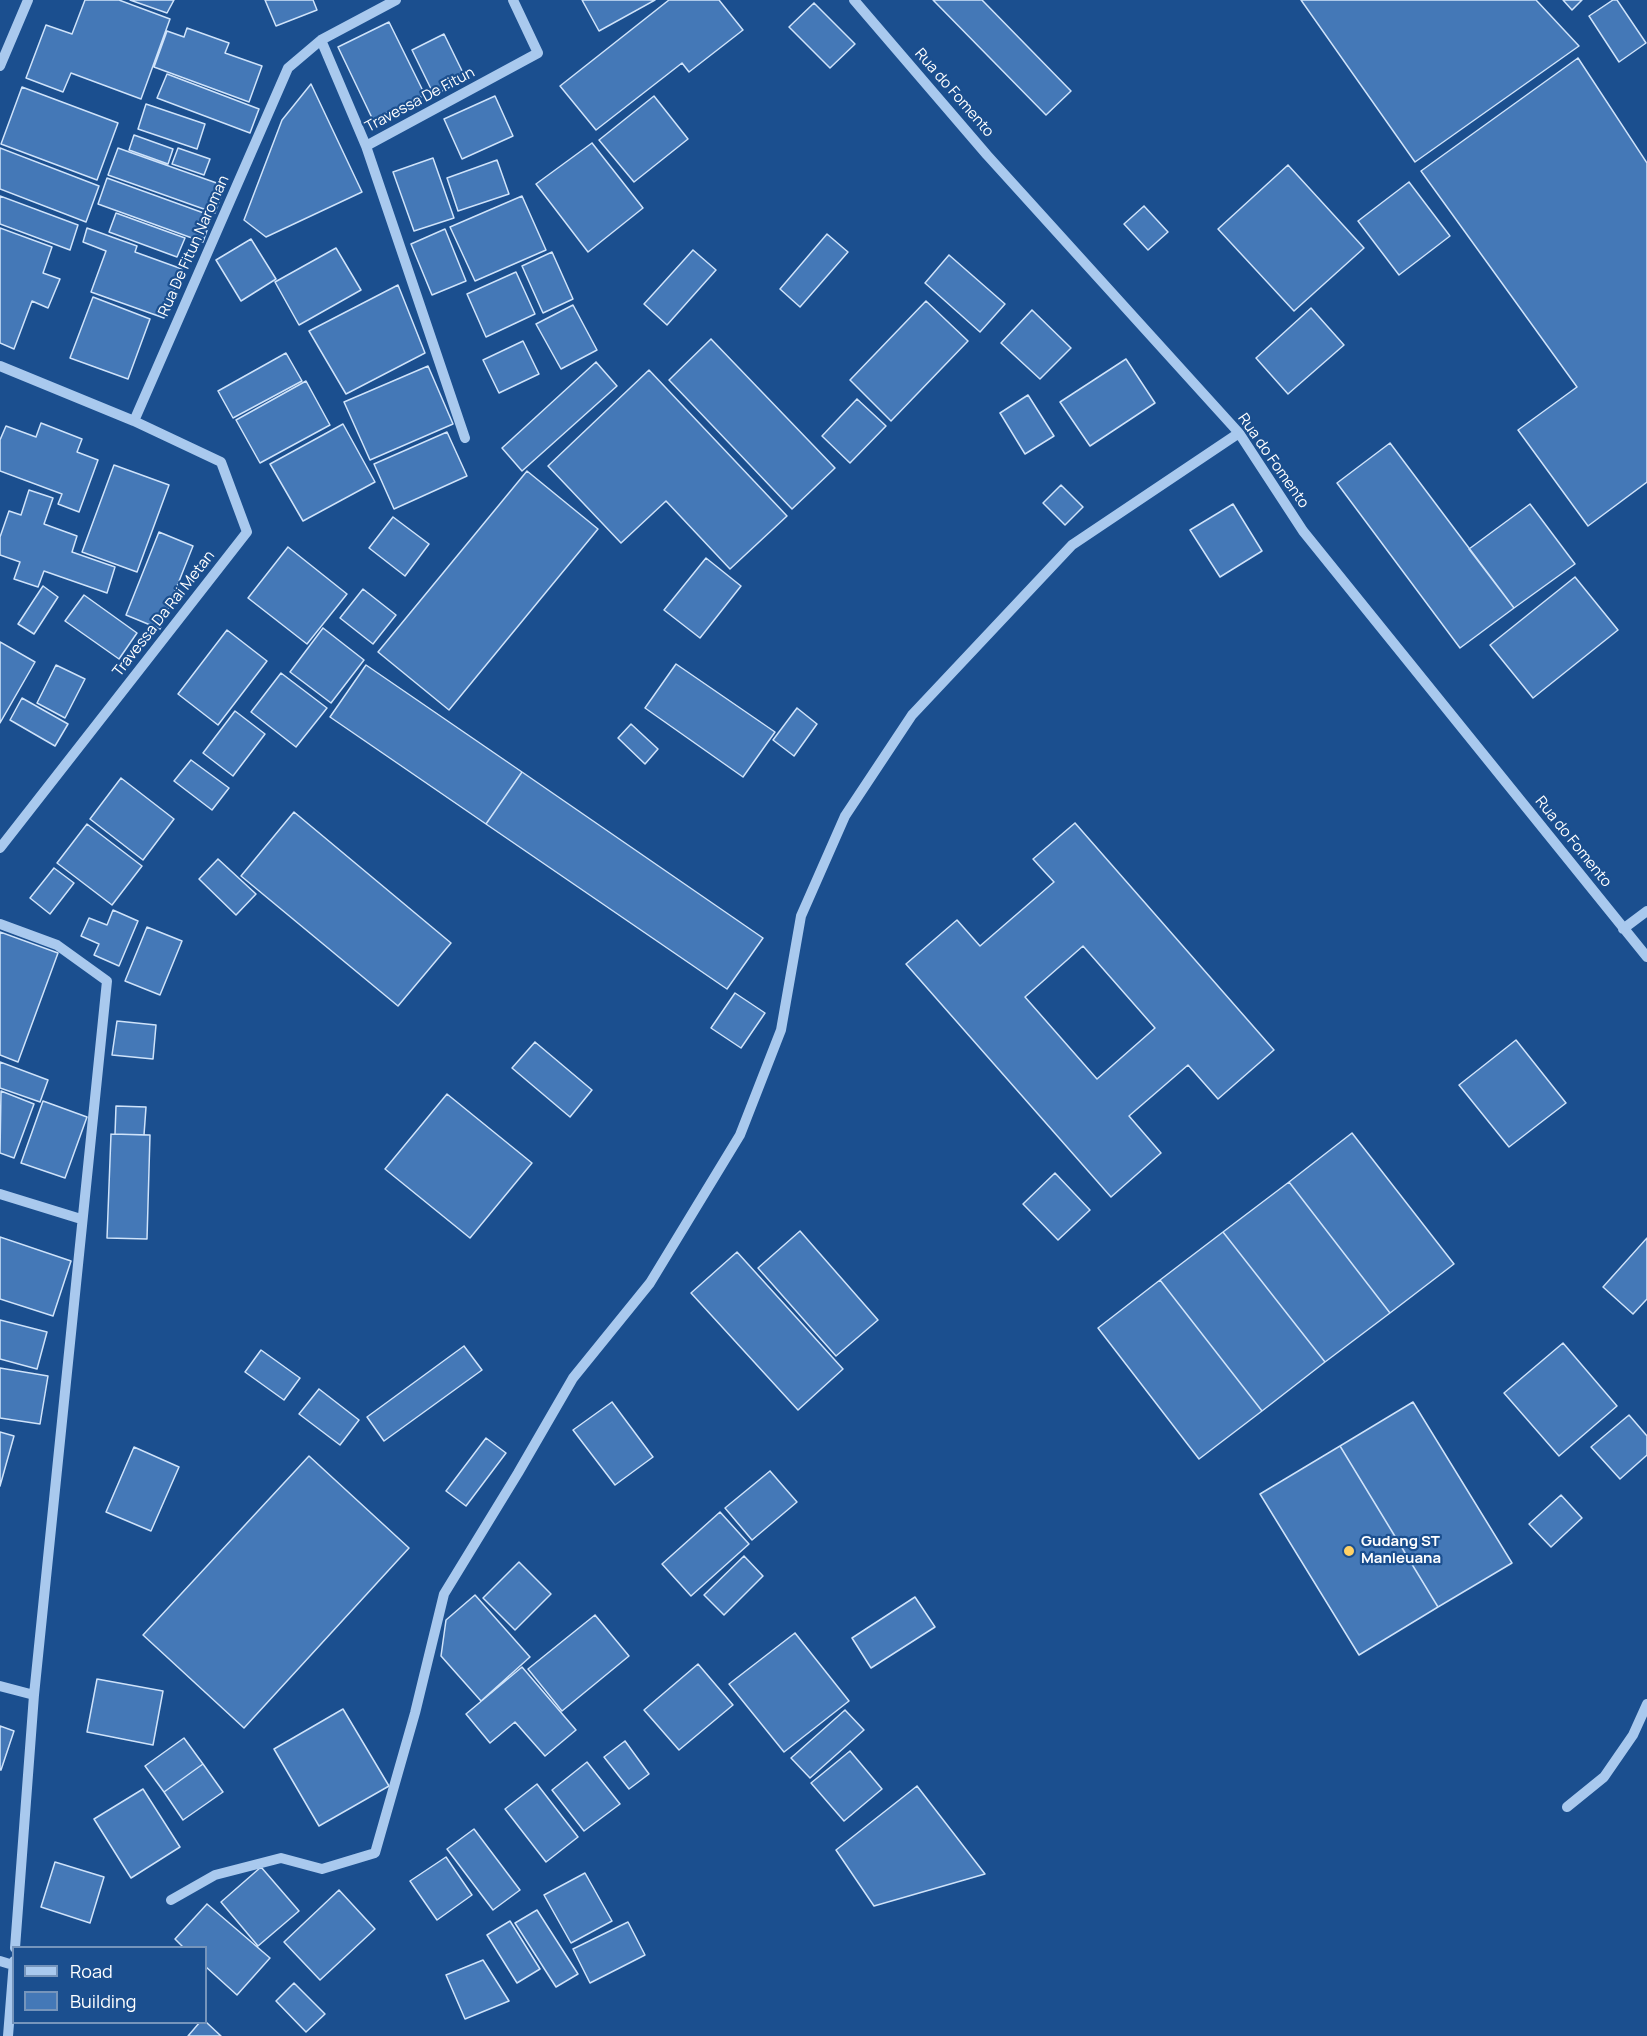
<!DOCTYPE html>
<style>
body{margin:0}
#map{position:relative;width:1647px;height:2036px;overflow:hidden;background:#1b4f8f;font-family:Manrope,sans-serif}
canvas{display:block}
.legend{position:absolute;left:12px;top:1946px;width:195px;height:78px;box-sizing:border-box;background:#1b4f8f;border:2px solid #7695bc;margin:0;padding:8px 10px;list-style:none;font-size:18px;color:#fff}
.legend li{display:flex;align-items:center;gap:12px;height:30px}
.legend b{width:30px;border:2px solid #7695bc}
</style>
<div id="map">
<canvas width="1647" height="2036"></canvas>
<ul class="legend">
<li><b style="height:8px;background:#a9c9ee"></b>Road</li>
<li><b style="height:16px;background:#4478b7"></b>Building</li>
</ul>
</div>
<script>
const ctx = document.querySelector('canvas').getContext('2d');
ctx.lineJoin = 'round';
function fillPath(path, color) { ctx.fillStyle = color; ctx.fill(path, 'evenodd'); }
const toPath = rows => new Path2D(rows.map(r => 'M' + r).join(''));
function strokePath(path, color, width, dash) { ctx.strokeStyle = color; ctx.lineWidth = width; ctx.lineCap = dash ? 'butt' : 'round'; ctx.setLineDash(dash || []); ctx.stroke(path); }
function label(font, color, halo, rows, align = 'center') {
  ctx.font = font + ' Manrope,sans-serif'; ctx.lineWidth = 4.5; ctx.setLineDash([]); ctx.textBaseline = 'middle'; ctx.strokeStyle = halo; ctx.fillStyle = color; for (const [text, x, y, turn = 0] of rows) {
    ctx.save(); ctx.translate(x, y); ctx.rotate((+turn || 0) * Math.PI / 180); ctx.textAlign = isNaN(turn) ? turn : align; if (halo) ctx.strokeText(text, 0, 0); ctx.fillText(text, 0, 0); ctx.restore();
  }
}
const building = toPath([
 [85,0,119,0,170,19,141,99,71,73,63,92,26,78,46,25,72,34,85,0],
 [130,0,174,0,167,13,130,0],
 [265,0,313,0,317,10,276,26,265,0],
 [582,0,655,0,599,31,582,0],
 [669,0,719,0,743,30,689,72,682,63,596,130,560,86,669,0],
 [933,0,982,0,1071,91,1046,115,933,0],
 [1301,0,1536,0,1579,46,1415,162,1301,0],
 [1563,0,1582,0,1572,10,1563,0],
 [1613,0,1617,0,1646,43,1619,62,1589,16,1613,0],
 [814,3,855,44,830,68,789,27,814,3],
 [389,22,425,95,373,120,338,47,389,22],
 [187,28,229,43,225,53,262,66,249,102,154,67,167,31,184,37,187,28],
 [444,34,466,79,434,95,412,50,444,34],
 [1578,58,1647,163,1647,482,1588,526,1518,430,1577,387,1421,171,1578,58],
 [167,74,259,109,250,133,157,98,167,74],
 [311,84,362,192,266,237,244,220,282,120,311,84],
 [22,87,118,123,97,180,1,144,22,87],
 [495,96,513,136,462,159,444,119,495,96],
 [654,96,688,139,634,182,599,140,654,96],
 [146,104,205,124,197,149,138,129,146,104],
 [134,135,173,149,168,164,129,150,134,135],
 [592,143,643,208,588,252,536,184,592,143],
 [0,148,99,186,86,222,0,189,0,148],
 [118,148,225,186,215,213,108,175,118,148],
 [178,148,210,159,204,175,172,164,178,148],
 [433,158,454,218,414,231,393,172,433,158],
 [497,160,509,194,458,211,447,178,497,160],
 [1288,165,1364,248,1294,311,1218,229,1288,165],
 [107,178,212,216,203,242,98,204,107,178],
 [1409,182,1450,236,1399,275,1358,221,1409,182],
 [0,196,78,225,70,250,0,224,0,196],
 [522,196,546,250,475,281,450,227,522,196],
 [1144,206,1168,232,1148,250,1124,224,1144,206],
 [116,213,185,238,177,257,109,232,116,213],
 [0,228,52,247,43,273,60,279,48,308,32,301,14,349,0,343,0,228],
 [87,228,137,246,135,252,182,269,164,318,91,292,106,251,83,242,87,228],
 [445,229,466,281,432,295,411,244,445,229],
 [827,234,848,252,800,307,780,289,827,234],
 [251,239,276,279,241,301,216,260,251,239],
 [336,248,361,290,299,325,275,282,336,248],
 [693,250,716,270,667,325,644,304,693,250],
 [552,252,573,299,543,313,522,266,552,252],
 [949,255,1005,304,980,332,925,283,949,255],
 [516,272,535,314,486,337,467,294,516,272],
 [398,285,425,353,346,394,309,331,398,285],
 [93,297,150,319,128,379,70,358,93,297],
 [926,301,968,341,891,421,850,380,926,301],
 [573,305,597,350,561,369,536,324,573,305],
 [1311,308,1344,345,1288,394,1256,358,1311,308],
 [1032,310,1071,348,1040,379,1001,343,1032,310],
 [711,339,835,468,792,509,669,380,711,339],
 [523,341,539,374,499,393,483,360,523,341],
 [286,353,302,381,233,418,218,391,286,353],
 [1126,359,1155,403,1090,446,1060,402,1126,359],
 [596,362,617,386,522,471,502,448,596,362],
 [428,366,453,424,370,460,344,402,428,366],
 [649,370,787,516,730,569,666,501,621,543,548,466,649,370],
 [306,381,330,425,260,463,236,420,306,381],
 [1028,395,1054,436,1025,454,1000,413,1028,395],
 [857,399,886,426,850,463,822,436,857,399],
 [41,423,82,439,77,452,98,460,79,512,58,504,62,494,0,471,0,440,6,426,36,437,41,423],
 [343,424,375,482,303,521,270,464,343,424],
 [447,432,467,476,394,509,374,464,447,432],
 [1390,443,1514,608,1460,648,1337,483,1390,443],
 [114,465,169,485,137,572,82,552,114,465],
 [527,471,598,529,449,710,378,652,527,471],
 [1061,485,1083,507,1065,525,1043,503,1061,485],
 [29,490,53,498,44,524,77,536,72,552,115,567,107,593,44,571,38,587,14,579,20,562,0,555,0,537,9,511,21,515,29,490],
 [1233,504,1262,551,1220,577,1190,530,1233,504],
 [1530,504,1575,564,1514,608,1469,549,1530,504],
 [393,517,429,544,405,576,369,548,393,517],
 [159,532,193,546,160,629,126,615,159,532],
 [288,547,347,594,307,644,248,598,288,547],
 [706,558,741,586,700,638,664,610,706,558],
 [1575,577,1618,630,1533,698,1490,645,1575,577],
 [43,586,58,597,34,634,18,624,43,586],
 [363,589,396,615,373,644,340,618,363,589],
 [84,595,137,633,119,659,65,621,84,595],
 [323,628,364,660,331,703,290,672,323,628],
 [227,630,267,661,218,725,178,694,227,630],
 [0,642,35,662,0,723,0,642],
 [676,664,775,732,743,777,645,708,676,664],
 [56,665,85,679,65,718,37,703,56,665],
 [366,665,522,772,486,824,330,717,366,665],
 [281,673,327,708,296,747,251,712,281,673],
 [22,698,68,724,55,746,10,720,22,698],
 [797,708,817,724,794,756,773,740,797,708],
 [235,711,265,734,233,776,203,753,235,711],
 [631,724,658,749,645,764,618,738,631,724],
 [191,760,229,788,212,810,174,781,191,760],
 [522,772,763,938,727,989,486,824,522,772],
 [121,778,174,819,143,860,90,819,121,778],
 [294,812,451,943,398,1006,241,876,294,812],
 [1075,823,1274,1050,1218,1099,1188,1065,1129,1116,1161,1153,1111,1197,906,964,957,920,980,946,1054,882,1033,859,1075,823],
 [1083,946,1155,1028,1097,1079,1025,997,1083,946],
 [87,824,142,866,112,905,57,863,87,824],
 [218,859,256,894,236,915,199,879,218,859],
 [54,868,74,883,50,914,30,898,54,868],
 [113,910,138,921,119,966,94,955,99,944,81,936,89,918,107,925,113,910],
 [147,927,182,941,160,995,125,981,147,927],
 [0,932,58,953,18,1062,0,1055,0,932],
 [735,993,765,1013,741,1048,711,1028,735,993],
 [117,1021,156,1025,153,1059,112,1055,117,1021],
 [1516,1040,1566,1103,1509,1147,1459,1085,1516,1040],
 [535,1042,592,1090,570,1117,512,1068,535,1042],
 [0,1062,48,1080,40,1102,0,1088,0,1062],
 [1,1091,34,1104,14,1158,0,1153,1,1091],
 [447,1094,532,1163,470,1238,385,1169,447,1094],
 [43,1101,87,1117,65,1178,21,1163,43,1101],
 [116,1106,146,1107,144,1135,115,1134,116,1106],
 [1352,1133,1454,1264,1390,1313,1289,1182,1352,1133],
 [111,1134,150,1135,147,1239,107,1238,111,1134],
 [1055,1173,1090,1210,1058,1240,1023,1204,1055,1173],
 [1289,1182,1390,1313,1325,1362,1223,1232,1289,1182],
 [800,1231,878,1320,836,1356,758,1268,800,1231],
 [1223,1232,1325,1362,1262,1411,1160,1280,1223,1232],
 [0,1237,71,1261,53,1316,0,1299,0,1237],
 [1647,1238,1647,1299,1633,1314,1603,1287,1647,1238],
 [737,1252,843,1369,798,1410,691,1293,737,1252],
 [1160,1280,1262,1411,1199,1459,1098,1328,1160,1280],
 [0,1320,47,1332,37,1369,0,1359,0,1320],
 [1563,1343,1617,1406,1559,1456,1504,1393,1563,1343],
 [464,1346,482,1370,384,1441,367,1417,464,1346],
 [261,1350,300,1378,284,1400,245,1372,261,1350],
 [0,1368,48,1376,40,1424,0,1418,0,1368],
 [319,1389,359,1420,340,1445,299,1414,319,1389],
 [612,1402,653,1457,615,1485,573,1430,612,1402],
 [1413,1402,1512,1563,1438,1607,1340,1446,1413,1402],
 [1629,1415,1647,1436,1647,1455,1620,1479,1591,1447,1629,1415],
 [0,1432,14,1436,0,1486,0,1432],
 [486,1438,506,1453,466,1506,446,1491,486,1438],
 [1340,1446,1438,1607,1359,1655,1260,1494,1340,1446],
 [134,1447,179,1467,151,1531,106,1512,134,1447],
 [309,1456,409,1548,244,1728,143,1635,309,1456],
 [770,1471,797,1502,752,1540,725,1508,770,1471],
 [1561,1495,1582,1518,1551,1547,1529,1524,1561,1495],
 [720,1512,749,1544,691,1596,662,1564,720,1512],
 [744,1556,763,1576,724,1615,704,1595,744,1556],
 [519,1562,551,1594,515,1630,483,1598,519,1562],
 [475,1595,530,1657,481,1701,441,1656,446,1620,475,1595],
 [915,1597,935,1627,871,1668,852,1638,915,1597],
 [595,1615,629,1656,562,1711,528,1669,595,1615],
 [795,1633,849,1701,784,1752,729,1684,795,1633],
 [698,1664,733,1705,679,1750,644,1710,698,1664],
 [522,1667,576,1730,545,1756,515,1722,490,1743,466,1714,522,1667],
 [97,1679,163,1691,153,1745,87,1732,97,1679],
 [343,1709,389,1786,319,1826,274,1749,343,1709],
 [845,1710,864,1730,810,1778,791,1758,845,1710],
 [0,1726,14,1731,1,1770,0,1770,0,1726],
 [184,1738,203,1764,164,1792,145,1766,184,1738],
 [625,1741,649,1774,629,1789,604,1757,625,1741],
 [850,1751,882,1789,844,1821,811,1783,850,1751],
 [587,1762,620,1804,584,1831,552,1790,587,1762],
 [203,1764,223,1792,183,1820,164,1792,203,1764],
 [537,1784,578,1837,546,1862,505,1809,537,1784],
 [917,1786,985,1874,874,1906,836,1850,917,1786],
 [143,1789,180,1847,131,1878,94,1819,143,1789],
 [474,1829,520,1890,493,1910,447,1849,474,1829],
 [446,1857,472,1895,437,1920,410,1881,446,1857],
 [55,1862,104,1877,90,1923,41,1907,55,1862],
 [261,1867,299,1911,258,1946,221,1902,261,1867],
 [585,1873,612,1921,571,1943,544,1895,585,1873],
 [339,1890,375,1929,320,1980,284,1942,339,1890],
 [207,1904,270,1958,237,1995,206,1967,206,1948,184,1948,175,1939,207,1904],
 [537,1910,578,1974,556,1987,515,1923,537,1910],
 [510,1921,540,1969,517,1983,487,1935,510,1921],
 [628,1922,645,1955,590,1983,573,1949,628,1922],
 [483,1960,509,2001,465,2019,446,1975,483,1960],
 [294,1983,325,2014,306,2032,276,2001,294,1983],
 [200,2022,206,2022,221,2036,188,2036,200,2022]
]);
const minor = toPath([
 [854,0,987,155,1239,433,1303,531,1647,957],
 [321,40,366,146,538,53,513,0],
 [0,66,28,0],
 [366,146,465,438],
 [0,366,134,421,288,68,321,40,396,0],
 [0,848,247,532,221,462,134,421],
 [0,924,57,945,107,981,34,1695,15,1948],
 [1623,929,1647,911],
 [0,1194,81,1219],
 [0,1686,34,1695],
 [1567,1807,1604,1777,1633,1735,1647,1704],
 [171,1900,215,1875,281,1858,322,1869,375,1853,415,1713,444,1594,518,1473,573,1378,650,1283,740,1135,781,1030,801,916,845,816,912,715,1072,545,1239,433],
 [0,1961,13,1965],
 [8,2036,14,1961]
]);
const markers = [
 [1349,1551,6,"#ffd166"]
];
const streetNames = [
 ["Rua do Fomento",954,93,49],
 ["Travessa De Fitun",420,100,-28],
 ["Rua De Fitun Naroman",194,246,-66],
 ["Rua do Fomento",1273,461,55],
 ["Travessa Da Rai Metan",164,614,-52],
 ["Rua do Fomento",1573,842,51]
];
const poiNames = [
 ["Gudang ST",1361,1542],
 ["Manleuana",1361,1559]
];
fillPath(building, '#4478b7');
strokePath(building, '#cfe3fa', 1.5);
strokePath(minor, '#a9c9ee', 10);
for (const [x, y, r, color] of markers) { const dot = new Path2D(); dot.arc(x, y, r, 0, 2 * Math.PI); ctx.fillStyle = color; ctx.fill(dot); strokePath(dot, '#1b4f8f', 2); }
label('15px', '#fff', '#1b4f8f', streetNames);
label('bold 15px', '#fff', '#1b4f8f', poiNames, 'left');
</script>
